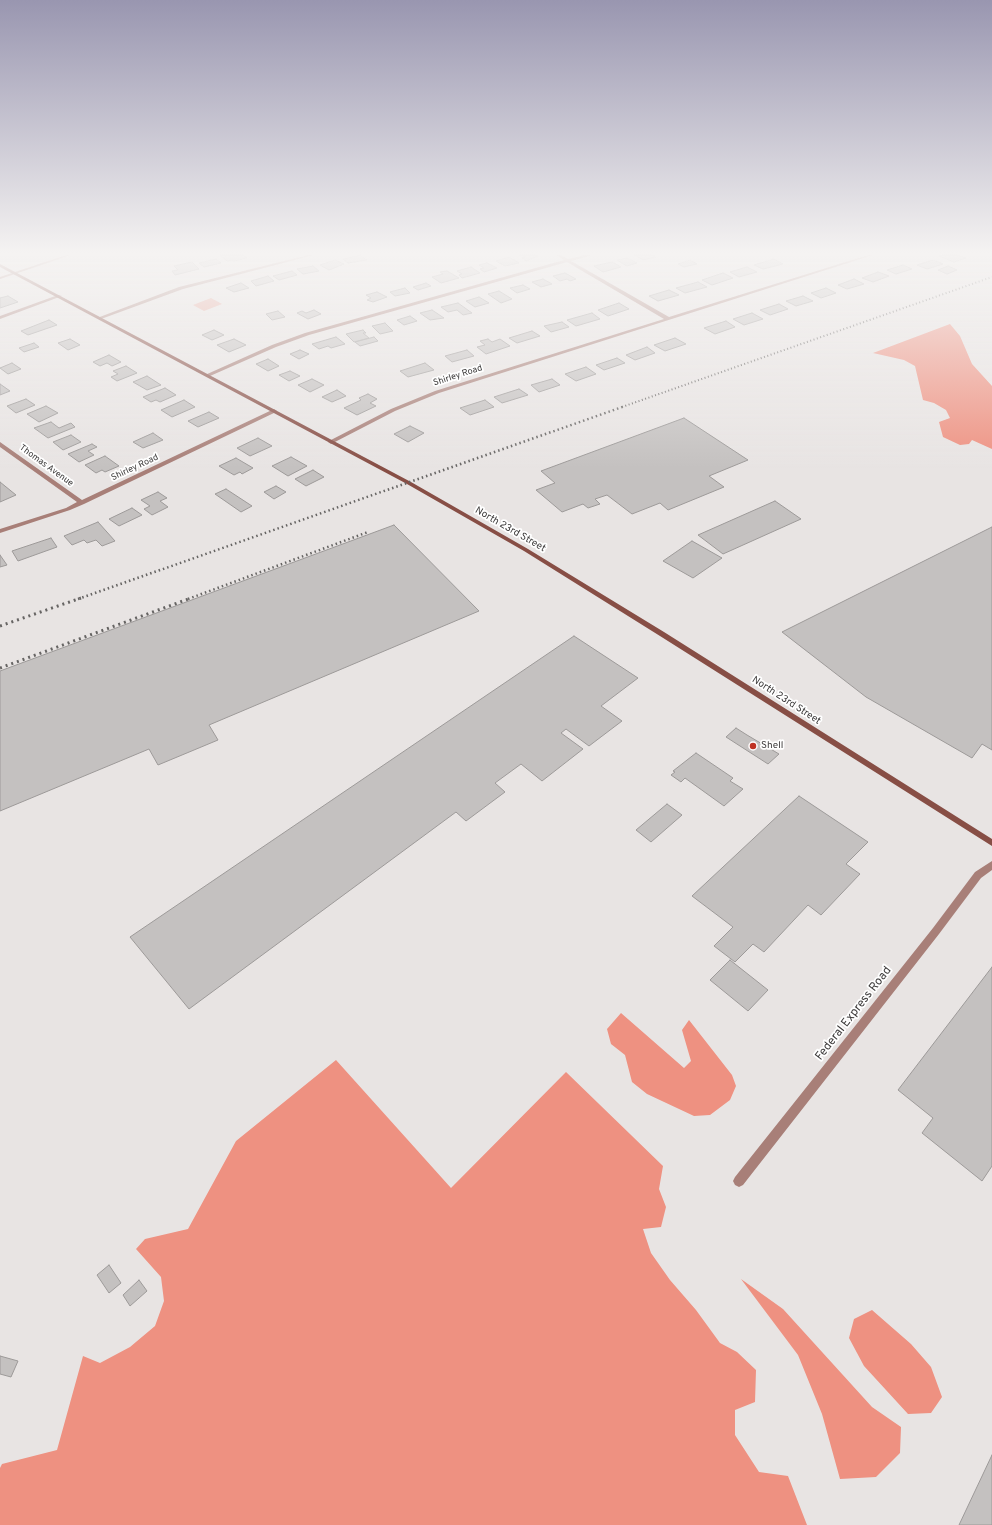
<!DOCTYPE html>
<style>
body{margin:0}
canvas{display:block;background:#e8e4e3}
</style>
<canvas width="992" height="1525"></canvas>
<script>
const ctx = document.querySelector('canvas').getContext('2d');
ctx.lineJoin = 'round';
function fillPath(path, color) { ctx.fillStyle = color; ctx.fill(path, 'evenodd'); }
const toPath = rows => new Path2D(rows.map(r => 'M' + r).join(''));
function strokePath(path, color, width, dash) { ctx.strokeStyle = color; ctx.lineWidth = width; ctx.lineCap = dash ? 'butt' : 'round'; ctx.setLineDash(dash || []); ctx.stroke(path); }
function label(font, color, halo, rows, align = 'center') {
  ctx.font = font + ' Overpass,sans-serif'; ctx.lineWidth = 3.5; ctx.setLineDash([]); ctx.textBaseline = 'middle'; ctx.strokeStyle = halo; ctx.fillStyle = color; for (const [text, x, y, turn = 0] of rows) {
    ctx.save(); ctx.translate(x, y); ctx.rotate((+turn || 0) * Math.PI / 180); ctx.textAlign = isNaN(turn) ? turn : align; if (halo) ctx.strokeText(text, 0, 0); ctx.fillText(text, 0, 0); ctx.restore();
  }
}
const green = toPath([
 [211,298,222,304,204,311,193,305]
]);
const forest = toPath([
 [950,324,960,336,972,364,992,386,992,449,972,440,969,444,960,445,943,437,939,422,950,418,946,410,934,403,923,400,915,366,904,360,873,353],
 [621,1013,684,1068,691,1061,682,1030,689,1020,732,1075,736,1086,730,1100,710,1115,694,1116,647,1094,632,1082,625,1055,611,1044,607,1029],
 [336,1060,451,1188,566,1072,663,1166,659,1189,666,1207,661,1227,643,1229,651,1253,670,1280,696,1310,720,1343,737,1352,756,1370,755,1402,735,1410,735,1435,759,1472,788,1476,807,1525,0,1525,0,1468,2,1464,57,1450,83,1356,100,1363,130,1347,155,1326,164,1301,161,1277,136,1249,145,1239,188,1229,236,1141],
 [741,1279,783,1309,872,1407,901,1427,900,1453,876,1477,840,1479,822,1414,798,1355],
 [872,1310,911,1344,931,1367,942,1397,931,1413,908,1414,864,1366,849,1338,854,1319]
]);
const building = toPath([
 [220,255,243,255,247,258,234,261,232,260,227,261,220,255],
 [360,255,367,260,348,263,343,259,360,255],
 [520,255,534,255,538,256,526,261,522,258,525,257,520,255],
 [635,255,652,255,656,257,643,260,635,255],
 [943,255,957,255,966,258,954,262,939,256,943,255],
 [509,257,519,263,505,266,496,261,509,257],
 [627,258,637,263,627,266,617,260,627,258],
 [216,259,221,263,204,267,199,263,216,259],
 [774,259,783,264,763,269,754,265,774,259],
 [335,260,344,264,329,270,320,265,335,260],
 [690,260,697,264,684,267,678,264,690,260],
 [933,260,943,264,927,269,917,265,933,260],
 [192,262,199,269,175,275,172,271,178,270,174,266,192,262],
 [612,262,621,267,603,272,594,266,612,262],
 [487,263,497,268,484,272,480,269,484,268,479,265,487,263],
 [903,265,912,269,896,274,887,270,903,265],
 [313,266,319,271,303,274,297,269,313,266],
 [948,266,957,270,947,274,938,270,948,266],
 [471,267,480,273,462,278,459,275,462,274,457,271,471,267],
 [747,267,757,272,739,277,730,272,747,267],
 [292,271,297,275,279,280,273,276,292,271],
 [447,271,459,278,441,283,432,277,443,274,440,272,447,271],
 [878,272,889,276,873,282,862,278,878,272],
 [565,273,576,279,570,281,567,279,560,281,553,276,565,273],
 [723,273,733,278,712,285,702,280,723,273],
 [268,276,274,281,256,286,251,281,268,276],
 [543,279,552,284,541,287,532,282,543,279],
 [854,279,864,284,847,289,838,285,854,279],
 [698,282,707,287,685,293,676,288,698,282],
 [241,283,249,288,234,292,226,288,241,283],
 [426,283,431,286,418,290,413,287,426,283],
 [523,285,530,289,517,293,510,288,523,285],
 [405,288,410,293,395,296,390,292,405,288],
 [826,288,836,293,821,298,811,293,826,288],
 [669,290,679,295,658,301,649,296,669,290],
 [499,291,512,299,501,303,488,294,499,291],
 [377,292,387,297,373,302,367,300,371,298,366,295,377,292],
 [8,296,18,302,0,308,0,298,8,296],
 [803,296,813,301,796,306,786,301,803,296],
 [479,297,489,303,475,307,466,301,479,297],
 [458,303,472,313,463,315,457,310,448,312,441,307,458,303],
 [619,303,629,309,608,316,598,310,619,303],
 [779,304,788,309,770,315,760,310,779,304],
 [314,310,321,314,308,319,297,313,302,311,306,313,314,310],
 [432,310,444,318,430,320,420,313,432,310],
 [278,311,285,317,272,320,266,314,278,311],
 [592,313,600,319,576,326,567,320,592,313],
 [752,313,763,319,744,325,733,319,752,313],
 [410,316,417,321,404,325,397,320,410,316],
 [49,320,57,325,28,335,21,331,49,320],
 [726,321,735,327,715,334,704,328,726,321],
 [562,322,569,327,551,332,544,326,562,322],
 [385,323,393,331,380,334,372,326,385,323],
 [214,330,224,335,212,340,202,335,214,330],
 [363,330,366,333,363,333,369,338,354,342,346,334,363,330],
 [532,331,540,336,517,343,509,338,532,331],
 [336,337,345,344,331,348,328,346,319,349,312,344,336,337],
 [374,337,378,341,360,346,355,342,374,337],
 [675,338,686,344,665,351,654,345,675,338],
 [70,339,80,345,68,350,58,343,70,339],
 [234,339,246,345,229,352,217,345,234,339],
 [488,339,492,342,500,339,510,346,486,354,477,347,485,345,480,341,488,339],
 [34,343,39,347,24,352,19,348,34,343],
 [647,347,655,353,635,360,626,355,647,347],
 [300,350,309,354,299,359,290,354,300,350],
 [467,350,474,356,452,362,445,356,467,350],
 [109,355,121,362,112,366,107,363,100,366,93,362,109,355],
 [617,358,625,363,604,370,596,365,617,358],
 [268,359,279,366,268,371,256,364,268,359],
 [12,363,21,369,8,374,0,368,12,363],
 [425,363,434,370,408,377,400,371,425,363],
 [126,366,137,373,117,381,111,377,118,374,113,371,126,366],
 [586,367,596,374,576,381,565,374,586,367],
 [290,371,300,376,289,381,279,375,290,371],
 [147,376,161,385,147,390,133,382,147,376],
 [312,379,324,385,310,392,298,385,312,379],
 [552,379,560,385,539,392,531,385,552,379],
 [0,384,10,391,0,395,0,384],
 [165,388,176,395,160,402,156,400,151,402,143,397,165,388],
 [519,389,528,395,502,403,494,397,519,389],
 [337,390,346,396,332,402,322,397,337,390],
 [368,394,377,399,370,403,376,406,357,415,344,408,361,400,359,398,368,394],
 [26,399,35,405,16,413,7,406,26,399],
 [184,400,195,407,172,417,161,410,184,400],
 [485,400,494,407,470,415,460,408,485,400],
 [46,406,58,413,39,422,27,414,46,406],
 [209,412,219,418,198,427,188,421,209,412],
 [684,418,748,460,709,476,724,487,668,510,660,503,632,514,607,495,595,499,600,504,588,508,583,504,562,512,536,490,555,483,541,471,684,418],
 [51,422,59,428,71,423,75,427,48,438,34,428,51,422],
 [410,426,424,433,408,442,394,434,410,426],
 [153,433,163,440,143,448,133,442,153,433],
 [71,435,81,442,63,450,53,442,71,435],
 [258,438,272,446,250,456,237,448,258,438],
 [92,444,97,447,88,451,94,455,79,462,68,454,92,444],
 [105,456,119,466,105,472,102,470,96,473,85,465,105,456],
 [291,457,307,466,288,476,272,466,291,457],
 [236,458,253,468,242,474,240,472,234,475,219,466,236,458],
 [313,470,324,477,306,486,295,479,313,470],
 [0,482,16,495,0,502,0,482],
 [276,486,286,492,274,499,264,492,276,486],
 [226,489,252,506,241,512,215,494,226,489],
 [158,492,167,498,160,501,168,507,152,515,144,509,150,506,141,500,158,492],
 [775,501,801,519,723,554,698,535,775,501],
 [132,508,142,515,119,526,109,519,132,508],
 [98,522,115,541,102,546,96,540,87,543,84,540,72,545,64,536,98,522],
 [394,525,479,611,209,725,218,740,158,765,149,749,0,811,0,671,394,525],
 [992,527,992,750,982,744,972,758,866,697,782,632,992,527],
 [51,538,57,547,18,561,12,551,51,538],
 [692,541,722,558,693,578,663,561,692,541],
 [0,555,7,565,0,567,0,555],
 [574,636,638,678,601,706,622,721,589,746,566,729,561,733,583,749,542,781,521,764,495,783,505,792,466,821,456,812,189,1009,130,937,574,636],
 [736,728,747,735,779,754,768,764,726,737,736,728],
 [696,753,733,778,730,781,743,789,724,806,685,778,681,782,671,775,675,772,673,771,696,753],
 [799,796,868,842,846,864,860,874,821,915,808,905,764,952,753,944,735,962,714,946,733,927,692,896,799,796],
 [667,804,682,815,651,842,636,830,667,804],
 [730,960,768,990,748,1011,710,980,730,960],
 [992,967,992,1166,982,1181,922,1133,933,1118,898,1090,992,967],
 [109,1265,121,1283,109,1293,97,1275,109,1265],
 [139,1280,147,1291,130,1306,123,1295,139,1280],
 [0,1356,18,1361,11,1377,0,1374,0,1356],
 [992,1455,992,1525,959,1525,992,1455]
]);
const street = toPath([
 [66,255,71,255,0,279,0,277,66,255],
 [308,255,314,255,183,289,101,319,97,318,179,287,308,255],
 [556,255,561,255,568,259,584,255,590,255,590,256,571,261,669,317,868,255,873,255,439,393,395,411,331,444,328,442,329,441,391,409,435,391,664,319,567,262,309,335,276,347,210,376,205,375,272,345,305,333,564,260,556,255],
 [58,295,62,296,0,319,0,316,58,295],
 [274,409,277,411,276,412,84,504,70,510,0,533,0,529,66,508,77,502,0,447,0,442,82,500,274,409],
 [992,861,992,870,981,878,939,934,743,1185,739,1187,735,1185,733,1181,735,1177,933,928,975,872,992,861]
]);
const secondary = toPath([
 [0,264,411,482,528,549,664,632,992,839,992,846,660,636,524,551,407,484,0,267,0,264]
]);
const railFar2 = toPath([
 [622,407,992,277]
]);
const railFar1 = toPath([
 [78,599,625,406],
 [188,599,368,532]
]);
const rail = toPath([
 [0,626,81,598],
 [0,668,191,598]
]);
const markers = [
 [753,746,4,"#bf3223"]
];
const farStreetnames = [
 ["Shirley Road",458,376,-18],
 ["Thomas Avenue",46,466,36],
 ["Shirley Road",135,468,-25]
];
const streetNames = [
 ["North 23rd Street",510,530,30],
 ["North 23rd Street",786,701,33]
];
const poiNames = [
 ["Shell",761,746]
];
const nearStreetnames = [
 ["Federal Express Road",854,1014,-52]
];
fillPath(green, '#e8a498');
fillPath(forest, '#ee9181');
fillPath(building, '#c4c1c0');
strokePath(building, '#9d9a99', 1);
fillPath(street, '#a87f78');
fillPath(secondary, '#874e45');
strokePath(railFar2, '#666463', 2, [1, 2.5]);
strokePath(railFar1, '#666463', 2.5, [1.5, 3]);
strokePath(rail, '#666463', 3, [2, 4]);
const sky = ctx.createLinearGradient(0, 0, 0, 468);
sky.addColorStop(0, '#9996b0');
sky.addColorStop(0.54, '#f5f3f2');
sky.addColorStop(1, '#f5f3f200');
ctx.fillStyle = sky;
ctx.fillRect(0, 0, 992, 468);
for (const [x, y, r, color] of markers) { const dot = new Path2D(); dot.arc(x, y, r, 0, 2 * Math.PI); ctx.fillStyle = color; ctx.fill(dot); strokePath(dot, '#fff', 1.5); }
label('9px', '#3c3a3a', '#fff', farStreetnames);
label('10px', '#3c3a3a', '#fff', streetNames);
label('10px', '#3c3a3a', '#fff', poiNames, 'left');
label('12px', '#3c3a3a', '#fff', nearStreetnames);
</script>
